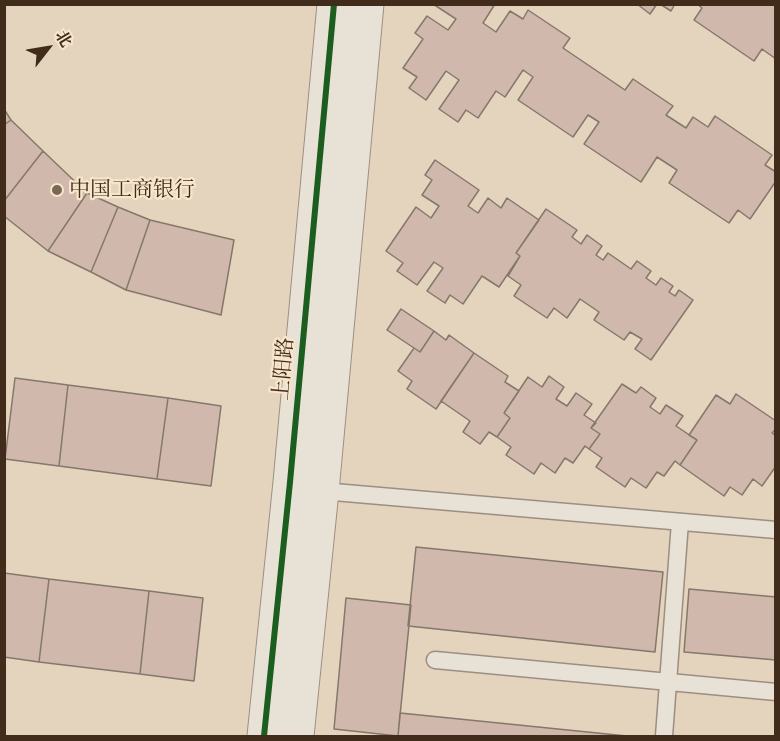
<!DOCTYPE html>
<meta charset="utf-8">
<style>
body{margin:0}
#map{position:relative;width:780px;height:741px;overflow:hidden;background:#e4d4be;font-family:"EB Garamond","Noto Serif SC",serif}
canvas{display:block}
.frame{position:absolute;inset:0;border:6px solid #412c1b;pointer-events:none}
.north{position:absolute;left:18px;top:18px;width:60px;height:60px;-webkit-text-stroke:4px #f7e6cb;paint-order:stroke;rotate:59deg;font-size:16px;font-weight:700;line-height:24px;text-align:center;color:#412c1b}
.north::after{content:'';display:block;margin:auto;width:21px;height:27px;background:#412c1b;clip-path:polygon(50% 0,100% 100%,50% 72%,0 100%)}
</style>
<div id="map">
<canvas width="780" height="741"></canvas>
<div class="frame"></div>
<div class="north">北</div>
</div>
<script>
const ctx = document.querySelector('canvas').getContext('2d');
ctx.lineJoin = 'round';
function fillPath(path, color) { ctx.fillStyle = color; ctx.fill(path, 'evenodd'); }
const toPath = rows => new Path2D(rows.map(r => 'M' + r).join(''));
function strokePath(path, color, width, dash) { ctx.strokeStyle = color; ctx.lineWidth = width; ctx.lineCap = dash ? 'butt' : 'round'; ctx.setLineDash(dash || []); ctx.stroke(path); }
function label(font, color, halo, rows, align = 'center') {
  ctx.font = font + ' "EB Garamond","Noto Serif SC",serif'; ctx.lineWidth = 4.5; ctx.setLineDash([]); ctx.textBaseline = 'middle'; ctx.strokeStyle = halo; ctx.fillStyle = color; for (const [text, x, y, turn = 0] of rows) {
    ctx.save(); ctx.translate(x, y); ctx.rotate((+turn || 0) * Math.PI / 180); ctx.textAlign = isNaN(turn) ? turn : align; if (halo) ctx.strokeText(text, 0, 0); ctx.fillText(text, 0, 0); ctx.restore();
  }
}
const building = toPath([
 [433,4,495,4,483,23,496,32,510,11,523,19,528,10,570,38,563,48,625,90,633,79,673,106,666,115,686,128,693,117,708,127,715,116,772,155,765,165,776,172,776,181,750,219,738,210,729,223,669,183,677,170,657,157,641,182,584,144,599,122,588,115,573,137,518,100,533,77,523,70,505,97,496,91,478,118,466,110,458,122,439,109,459,80,446,71,426,100,409,88,417,77,403,68,423,39,415,33,427,16,448,30,456,19,433,4],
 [637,4,657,4,650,14,637,4],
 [660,4,675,4,671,11,660,4],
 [697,4,776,4,776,59,762,49,754,61,694,20,702,8,697,4],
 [4,109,11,120,4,125,4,109],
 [11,120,43,151,4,201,4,125,11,120],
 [43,151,87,193,48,251,4,216,4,201,43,151],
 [435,160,479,190,468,206,478,213,488,198,501,208,507,198,539,220,516,253,520,256,499,287,482,276,463,304,450,295,445,303,427,291,443,268,434,262,417,285,397,271,403,263,386,251,416,207,431,218,439,206,422,195,432,180,425,175,435,160],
 [87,193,118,207,91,272,48,251,87,193],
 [118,207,150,220,126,290,91,272,118,207],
 [546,209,577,230,572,237,581,244,587,235,602,246,596,255,603,260,608,253,631,269,637,261,651,271,646,278,656,285,661,278,673,286,669,292,675,296,679,290,693,300,651,360,635,349,642,339,630,332,624,340,594,320,599,312,580,299,567,318,554,308,547,318,514,296,521,285,508,276,520,256,516,253,546,209],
 [150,220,234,240,221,315,126,290,150,220],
 [401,309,434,331,420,352,387,330,401,309],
 [434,331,446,340,449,335,474,353,436,409,407,389,412,381,398,371,414,348,420,352,434,331],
 [474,353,508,376,505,382,519,391,504,413,510,418,497,437,489,432,480,444,463,432,470,421,441,401,474,353],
 [549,376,564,387,556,399,567,406,576,393,592,404,584,415,596,423,591,428,600,434,589,449,585,446,573,463,565,458,555,473,541,463,534,474,506,455,511,447,497,437,510,418,504,413,528,377,542,387,549,376],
 [15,378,68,385,59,466,5,459,15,378],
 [622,384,636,393,641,387,656,398,650,407,660,414,666,405,683,416,676,426,697,440,680,465,675,461,664,476,657,472,646,488,631,478,625,487,596,467,602,458,589,449,600,434,591,428,622,384],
 [68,385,168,398,157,479,59,466,68,385],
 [736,394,776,421,776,429,772,433,776,436,776,466,762,486,753,479,742,495,730,487,724,496,680,465,697,440,689,435,716,395,730,404,736,394],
 [168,398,221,406,211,486,157,479,168,398],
 [416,547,663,572,655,652,408,626,416,547],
 [4,573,49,579,39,662,4,657,4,573],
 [49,579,149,591,140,674,39,662,49,579],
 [689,589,776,597,776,660,684,652,689,589],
 [149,591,203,598,194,681,140,674,149,591],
 [346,598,411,605,398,736,334,729,346,598],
 [400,713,627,736,398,736,400,713]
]);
const lane = toPath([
 [322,491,776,530],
 [435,660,776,692],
 [664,736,680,522]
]);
const street = toPath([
 [264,736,290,482,334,4],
 [297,736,322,491,367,4]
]);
const cycleway = toPath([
 [264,736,290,482,334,4]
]);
const markers = [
 [57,190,6,"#7a6754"]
];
const poiNames = [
 ["中国工商银行",69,190]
];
const streetNames = [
 ["上阳路",284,369,-85]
];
fillPath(building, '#d0b9ac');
strokePath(building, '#84786b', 1.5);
strokePath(lane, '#9b8f81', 19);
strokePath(street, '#9b8f81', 35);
strokePath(lane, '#e8e1d5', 16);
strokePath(street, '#e8e1d5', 33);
strokePath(cycleway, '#1b5e20', 6);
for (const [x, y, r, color] of markers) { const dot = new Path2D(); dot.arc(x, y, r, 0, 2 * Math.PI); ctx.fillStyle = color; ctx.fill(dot); strokePath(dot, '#f7e6cb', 2); }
label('21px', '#412c1b', '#f7e6cb', poiNames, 'left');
label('21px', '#412c1b', '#f7e6cb', streetNames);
</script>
